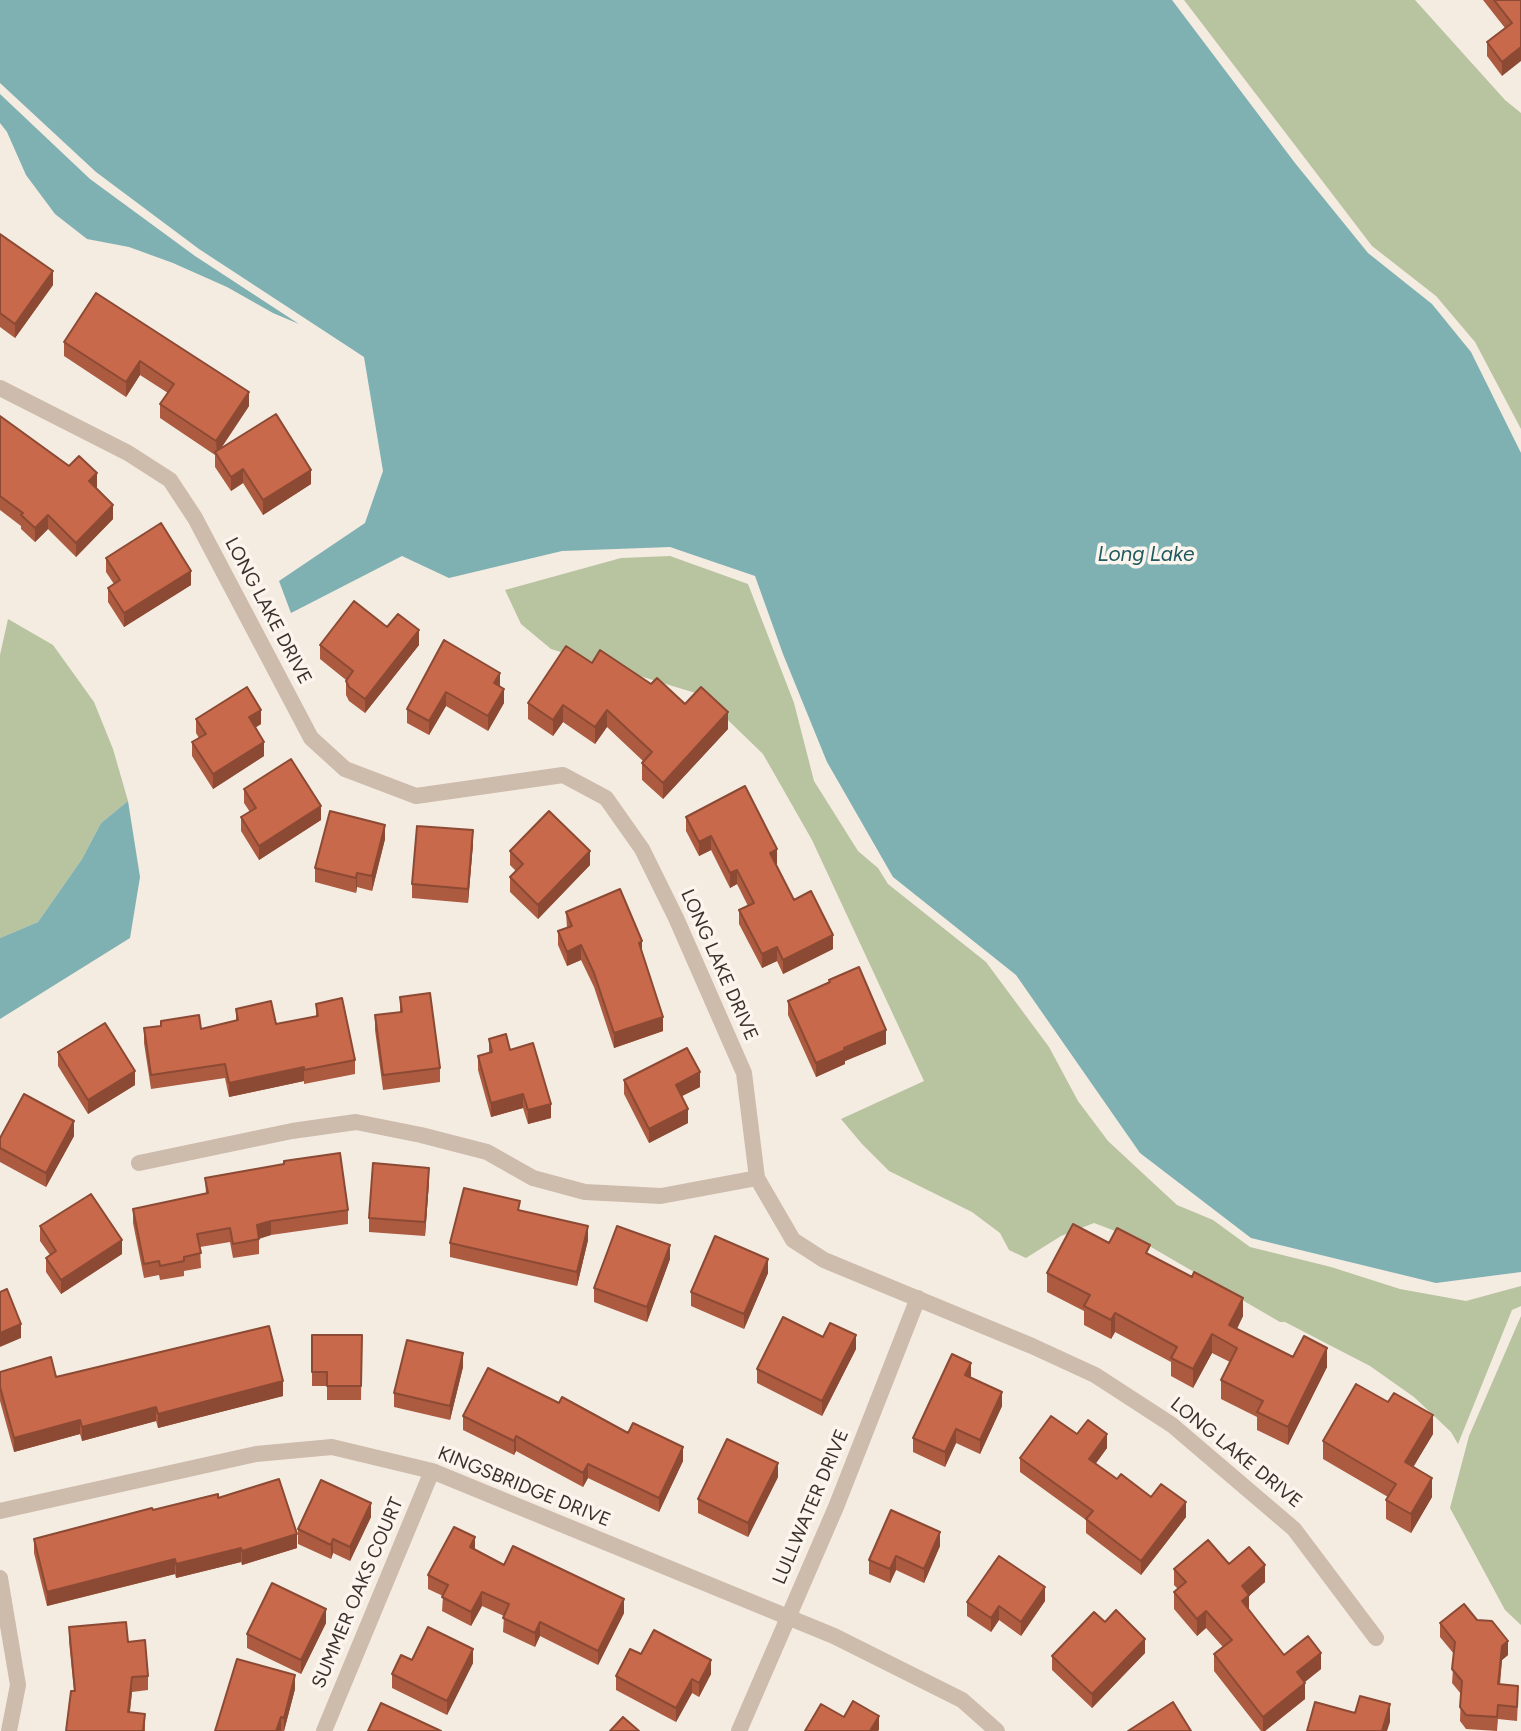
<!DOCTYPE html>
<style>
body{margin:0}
canvas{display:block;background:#f4ebe1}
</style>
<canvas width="1521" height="1731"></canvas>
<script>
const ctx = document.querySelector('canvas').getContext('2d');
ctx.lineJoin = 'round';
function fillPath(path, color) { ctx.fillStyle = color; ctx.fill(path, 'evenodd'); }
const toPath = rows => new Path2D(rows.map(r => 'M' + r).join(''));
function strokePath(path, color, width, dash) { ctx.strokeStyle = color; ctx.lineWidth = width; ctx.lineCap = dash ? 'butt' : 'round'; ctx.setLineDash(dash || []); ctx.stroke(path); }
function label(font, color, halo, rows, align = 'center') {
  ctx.font = font + ' Figtree,sans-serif'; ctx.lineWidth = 7; ctx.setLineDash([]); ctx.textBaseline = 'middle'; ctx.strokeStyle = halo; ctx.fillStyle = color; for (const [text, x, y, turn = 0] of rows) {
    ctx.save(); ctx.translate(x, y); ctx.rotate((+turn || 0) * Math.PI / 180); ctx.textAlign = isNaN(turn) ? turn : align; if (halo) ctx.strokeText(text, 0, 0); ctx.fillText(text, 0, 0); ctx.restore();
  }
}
const green = toPath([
 [1184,0,1415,0,1505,100,1521,113,1521,429,1475,342,1436,296,1372,246],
 [670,556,748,584,794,703,814,781,858,851,878,868,888,884,986,962,1049,1047,1078,1101,1108,1141,1177,1205,1213,1220,1250,1247,1331,1267,1400,1289,1466,1301,1521,1286,1521,1306,1512,1310,1458,1444,1451,1432,1414,1397,1370,1366,1285,1322,1280,1322,1139,1240,1094,1223,1061,1236,1026,1258,1009,1250,1000,1233,972,1212,889,1171,862,1144,841,1119,924,1081,812,840,763,754,702,695,551,649,521,624,505,590,621,558],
 [8,619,53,645,94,702,113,749,128,801,101,823,82,859,38,922,0,938,0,655],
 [1521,1316,1521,1625,1505,1610,1450,1508,1469,1436]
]);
const water = toPath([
 [0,0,1172,0,1295,163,1368,253,1432,304,1471,352,1521,453,1521,1272,1436,1283,1251,1238,1140,1153,1016,975,893,877,827,762,783,654,755,576,670,547,562,551,449,578,402,556,291,613,279,581,365,523,383,471,364,357,199,249,96,172,0,83],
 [0,94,90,179,195,256,299,324,273,313,227,287,173,263,129,247,87,239,55,214,26,175,7,132,0,123],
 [128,801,140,877,130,938,0,1019,0,938,38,922,82,859,101,823]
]);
const minor = toPath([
 [0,388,128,453,170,480,195,518,311,738,345,769,416,796,563,775,606,798,642,849,676,918,744,1073,757,1178,793,1240,824,1260,1032,1346,1095,1375,1172,1425,1294,1529,1376,1638],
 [139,1163,292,1131,356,1122,421,1135,487,1152,533,1178,585,1192,661,1196,757,1178],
 [0,1511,256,1454,332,1447,432,1471,834,1636,962,1700,997,1731],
 [0,1578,18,1685,9,1731],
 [324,1731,432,1471],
 [739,1731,836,1507,918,1298]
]);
const wall = toPath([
 [1483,0,1521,0,1502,76,1487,56,1487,42,1505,28],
 [0,234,53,285,15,338,0,327],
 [96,293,249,406,220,450,311,484,263,515,243,483,231,491,215,467,215,455,160,418,160,404,168,393,140,375,126,397,64,356,64,342],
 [0,416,97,487,96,488,113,519,76,557,48,529,35,542,21,529,21,526,0,510],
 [106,558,191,585,124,627,108,602,108,588,114,584,106,572],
 [387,627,419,645,365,713,349,701,346,695,346,680,320,659,320,645],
 [444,640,504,703,488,731,446,706,429,735,407,723,407,709],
 [592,663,651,684,728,729,663,799,642,780,642,763,643,761,607,727,595,744,563,722,553,736,528,719,528,703],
 [196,719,261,724,255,728,264,756,213,789,192,756,192,742,199,738,196,733],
 [244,789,321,820,259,860,241,831,241,817,250,812,244,803],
 [686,817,777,864,776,864,794,900,833,949,783,974,777,961,762,968,739,924,739,910,748,906,737,884,730,888,711,850,699,856,686,831],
 [385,839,372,891,357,887,356,893,315,882,315,868],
 [473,844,468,903,412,898,412,884],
 [510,851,590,865,538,919,510,892,510,877,516,871,510,865],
 [566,912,642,954,663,1031,614,1048,594,987,581,960,567,966,558,945,558,931,567,928],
 [829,980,886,1044,845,1061,845,1064,816,1077,788,1015,788,1001,829,983],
 [400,997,440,1068,440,1082,383,1090,375,1030,375,1015,400,1012],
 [316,1004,355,1060,355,1074,304,1084,304,1081,229,1097,225,1078,151,1089,144,1043,144,1028,161,1026,161,1021,201,1029,236,1021,236,1009,276,1024,316,1016],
 [489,1039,510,1050,551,1118,528,1124,523,1108,491,1117,478,1070,478,1056,489,1053],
 [58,1052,135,1085,88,1114,58,1066],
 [624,1080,700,1087,682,1096,688,1123,649,1143,624,1094],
 [74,1136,46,1187,0,1162,0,1138],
 [205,1178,348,1210,348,1224,271,1235,259,1239,259,1254,233,1258,230,1242,200,1247,201,1268,184,1271,184,1276,160,1280,159,1275,144,1278,133,1223,133,1209,206,1194],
 [429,1182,425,1236,369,1232,369,1218],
 [520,1211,588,1240,577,1286,450,1257,450,1243],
 [40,1226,122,1254,61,1294,46,1272,46,1258,50,1255,40,1241],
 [1109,1243,1150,1255,1243,1316,1237,1329,1293,1357,1327,1367,1288,1445,1257,1430,1257,1417,1221,1399,1221,1380,1230,1362,1212,1353,1193,1388,1171,1376,1171,1362,1115,1332,1111,1339,1084,1325,1084,1311,1047,1292,1047,1273],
 [670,1259,647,1322,594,1302,594,1288],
 [768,1273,744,1329,691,1306,691,1292],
 [312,1335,362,1335,361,1400,327,1400,327,1386,312,1386],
 [856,1349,822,1416,757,1383,757,1369],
 [463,1367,450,1420,394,1407,394,1393],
 [0,1372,56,1377,283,1396,158,1428,156,1421,82,1441,80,1434,14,1452,0,1401],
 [971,1377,1002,1406,980,1454,956,1443,945,1467,913,1452,913,1438],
 [559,1403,628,1433,683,1461,659,1512,588,1478,583,1487,516,1451,514,1455,463,1430,463,1416],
 [1077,1434,1107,1448,1095,1464,1117,1479,1186,1517,1141,1575,1086,1533,1086,1520,1020,1472,1020,1458],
 [1433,1434,1413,1467,1432,1497,1411,1533,1386,1519,1386,1500,1388,1497,1323,1459,1323,1441],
 [778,1477,748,1537,698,1513,698,1499],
 [218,1498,297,1548,242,1565,241,1562,176,1578,175,1574,47,1606,34,1553,34,1539,153,1510],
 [371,1517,350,1561,333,1553,331,1559,298,1544,298,1529],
 [940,1546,924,1583,896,1570,890,1583,869,1574,869,1560],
 [475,1550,504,1565,624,1613,598,1665,540,1636,535,1647,503,1632,504,1616,482,1606,471,1626,442,1611,443,1596,428,1589,428,1575],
 [1229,1564,1265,1582,1249,1596,1249,1610,1284,1655,1321,1669,1305,1682,1305,1699,1265,1731,1261,1731,1214,1671,1214,1654,1223,1647,1206,1628,1197,1636,1174,1609,1174,1592,1178,1589,1174,1585,1174,1569],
 [1045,1601,1021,1636,999,1620,991,1632,967,1616,967,1602],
 [1477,1620,1508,1655,1502,1660,1500,1685,1518,1700,1517,1721,1498,1719,1497,1731,1466,1729,1460,1721,1461,1694,1452,1683,1454,1654,1440,1637,1440,1623],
 [1105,1622,1145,1653,1092,1708,1052,1670,1052,1656],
 [326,1623,301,1674,247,1648,247,1634],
 [69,1627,128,1642,148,1676,148,1690,132,1692,130,1712,145,1714,145,1731,66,1731,74,1691,69,1641],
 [641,1654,711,1674,699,1697,692,1693,676,1722,616,1690,616,1676],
 [412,1660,473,1663,447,1715,392,1688,392,1674],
 [295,1689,284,1731,215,1731]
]);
const shadedWall = toPath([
 [1521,47,1521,61,1502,76,1502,62],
 [53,271,53,285,15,338,15,324],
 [140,361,140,375,126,397,126,382],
 [249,392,249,406,217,454,216,441],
 [243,469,243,483,231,491,231,477],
 [311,470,311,484,263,515,263,500],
 [97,473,97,487,89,496,89,481],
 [113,505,113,519,76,557,76,543],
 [48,515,48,529,35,542,35,528],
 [191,571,191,585,124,627,124,613],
 [419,630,419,645,365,713,365,699],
 [500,673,500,687,494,683],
 [504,689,504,703,488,731,488,716],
 [446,692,446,706,429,735,429,721],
 [563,705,563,722,553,736,553,720],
 [261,710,261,724,249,731,249,717],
 [607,710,607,727,595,744,595,727],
 [728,712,728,729,663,799,663,783],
 [264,742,264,756,213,789,213,774],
 [321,806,321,820,259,860,259,846],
 [385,825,385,839,372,891,372,876],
 [473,830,473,844,468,903,468,889],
 [711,836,711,850,699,856,699,842],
 [777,849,777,864,770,867,770,853],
 [590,851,590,865,538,919,538,905],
 [737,870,737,884,730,888,730,873],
 [357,873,357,887,356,893,356,878],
 [833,935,833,949,783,974,783,960],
 [642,941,642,956,639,943],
 [581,945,581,960,567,966,567,952],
 [777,947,777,961,762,968,762,954],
 [663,1017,663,1031,614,1048,614,1033],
 [886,1030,886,1044,845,1061,845,1064,816,1077,816,1063,844,1048],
 [304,1067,304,1081,229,1097,229,1083],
 [135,1071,135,1085,88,1114,88,1100],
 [700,1072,700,1087,676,1099,676,1085],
 [523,1094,523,1108,491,1117,491,1103],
 [551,1104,551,1118,528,1124,528,1110],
 [688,1109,688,1123,649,1143,649,1129],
 [74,1121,74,1136,46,1187,46,1173],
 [429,1168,429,1182,425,1236,425,1222],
 [271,1221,271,1235,257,1239,257,1225],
 [588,1226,588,1240,577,1286,577,1272],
 [122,1240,122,1254,61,1294,61,1280],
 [670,1245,670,1259,647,1322,647,1307],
 [768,1259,768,1273,744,1329,744,1314],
 [1243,1298,1243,1316,1229,1344,1229,1325],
 [1115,1313,1115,1332,1111,1339,1111,1320],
 [21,1324,21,1338,0,1347,0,1333],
 [1212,1334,1212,1353,1193,1388,1193,1369],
 [856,1335,856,1349,822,1416,822,1401],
 [1327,1348,1327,1367,1288,1445,1288,1427],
 [463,1353,463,1367,450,1420,450,1406],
 [971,1363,971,1377,965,1375],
 [283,1381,283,1396,158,1428,158,1414],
 [1002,1392,1002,1406,980,1454,980,1440],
 [156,1407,156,1421,82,1441,82,1427],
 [1433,1415,1433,1434,1405,1481,1405,1462],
 [80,1420,80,1434,14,1452,14,1438],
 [956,1429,956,1443,945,1467,945,1452],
 [1107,1434,1107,1448,1089,1473,1089,1459],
 [516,1436,516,1451,514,1455,514,1441],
 [683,1447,683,1461,659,1512,659,1498],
 [778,1463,778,1477,748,1537,748,1523],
 [588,1464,588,1478,583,1487,583,1473],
 [1432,1478,1432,1497,1411,1533,1411,1514],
 [1186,1502,1186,1517,1141,1575,1141,1561],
 [371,1503,371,1517,350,1561,350,1547],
 [940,1532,940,1546,924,1583,924,1569],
 [297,1534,297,1548,242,1565,242,1551],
 [475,1537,475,1551,470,1547],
 [333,1539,333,1553,331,1559,331,1545],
 [241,1548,241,1562,176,1578,176,1564],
 [896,1556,896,1570,890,1583,890,1569],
 [175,1559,175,1574,47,1606,47,1592],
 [1265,1565,1265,1582,1249,1596,1249,1611,1242,1618,1242,1586],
 [1045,1587,1045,1601,1021,1636,1021,1622],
 [482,1592,482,1606,471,1626,471,1612],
 [624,1599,624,1613,598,1665,598,1651],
 [999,1606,999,1620,991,1632,991,1618],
 [326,1609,326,1623,301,1674,301,1660],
 [1206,1611,1206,1628,1197,1636,1197,1619],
 [540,1622,540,1636,535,1647,535,1633],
 [1145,1639,1145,1653,1092,1708,1092,1694],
 [1508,1641,1508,1655,1502,1660,1498,1699,1502,1646],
 [473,1649,473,1663,447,1715,447,1701],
 [1321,1653,1321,1669,1297,1688,1297,1672],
 [711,1660,711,1674,699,1697,699,1683],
 [295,1675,295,1689,284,1731,284,1718],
 [132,1677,132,1692,128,1726,128,1712],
 [692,1679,692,1693,676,1722,676,1708],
 [1305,1683,1305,1699,1265,1731,1263,1731,1263,1717],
 [1390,1704,1390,1722,1387,1731,1382,1731],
 [879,1716,879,1730,878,1731,870,1731],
 [281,1717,281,1731,276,1731]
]);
const building = toPath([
 [1494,0,1521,0,1521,47,1502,62,1487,42,1512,23,1494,0],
 [0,234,53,271,15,324,0,313,0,234],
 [96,293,249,392,216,441,160,404,174,384,140,361,126,382,64,342,96,293],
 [276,414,311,470,263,500,243,469,231,477,215,452,276,414],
 [0,416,69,466,79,456,97,473,89,481,113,505,76,543,48,515,35,528,21,515,23,513,0,496,0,416],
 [161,523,191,571,124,613,108,588,120,580,106,558,161,523],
 [354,601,387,627,398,614,419,630,365,699,349,687,346,681,353,671,320,645,354,601],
 [444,640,500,673,494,683,504,689,488,716,446,692,429,721,407,709,444,640],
 [566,646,592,663,600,650,651,684,657,678,685,704,701,687,728,712,663,783,642,763,652,752,607,710,595,727,563,705,553,720,528,703,566,646],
 [247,687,261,710,249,717,264,742,213,774,192,742,206,734,196,719,247,687],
 [291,759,321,806,259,846,241,817,256,808,244,789,291,759],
 [745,786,777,849,770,853,794,900,811,891,833,935,783,960,777,947,762,954,739,910,754,903,737,870,730,873,711,836,699,842,686,817,745,786],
 [330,811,385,825,372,876,357,873,356,878,315,868,330,811],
 [549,811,590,851,538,905,510,877,523,864,510,851,549,811],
 [417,826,473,830,468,889,412,884,417,826],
 [620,889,642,941,639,943,663,1017,614,1033,594,973,581,945,567,952,558,931,572,926,566,912,620,889],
 [859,967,886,1030,844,1048,845,1050,816,1063,788,1001,830,982,829,980,859,967],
 [430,993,440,1068,383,1075,375,1015,402,1012,400,997,430,993],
 [342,998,355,1060,304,1070,304,1067,229,1083,225,1064,151,1075,144,1028,161,1026,161,1021,199,1015,201,1029,238,1020,236,1009,271,1001,276,1024,318,1016,316,1004,342,998],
 [105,1023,135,1071,88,1100,58,1052,105,1023],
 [506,1034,510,1050,533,1043,551,1104,528,1110,523,1094,491,1103,478,1056,492,1052,489,1039,506,1034],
 [687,1048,700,1072,676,1085,688,1109,649,1129,624,1080,687,1048],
 [24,1094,74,1121,46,1173,0,1148,0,1138,24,1094],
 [340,1153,348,1210,271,1221,257,1225,259,1239,233,1244,230,1228,197,1234,201,1253,184,1257,184,1261,160,1266,159,1261,144,1264,133,1209,208,1193,205,1178,284,1164,284,1161,340,1153],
 [373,1163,429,1168,425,1222,369,1218,373,1163],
 [464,1188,520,1201,518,1210,588,1226,577,1272,450,1243,464,1188],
 [91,1194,122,1240,61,1280,46,1258,56,1251,40,1226,91,1194],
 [1073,1224,1109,1243,1117,1228,1150,1245,1146,1253,1192,1277,1194,1272,1243,1298,1229,1325,1293,1357,1304,1336,1327,1348,1288,1427,1257,1412,1263,1401,1221,1380,1237,1348,1212,1334,1193,1369,1171,1358,1177,1347,1115,1313,1111,1320,1084,1306,1090,1295,1047,1273,1073,1224],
 [617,1226,670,1245,647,1307,594,1288,617,1226],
 [715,1236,768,1259,744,1314,691,1292,715,1236],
 [7,1289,21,1324,0,1333,0,1292,7,1289],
 [783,1317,823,1337,830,1323,856,1335,822,1401,757,1369,783,1317],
 [269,1326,283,1381,158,1414,156,1407,82,1427,80,1420,14,1438,0,1387,0,1372,51,1357,56,1377,269,1326],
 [312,1335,362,1335,361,1386,327,1386,327,1372,312,1372,312,1335],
 [407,1340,463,1353,450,1406,394,1393,407,1340],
 [952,1354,971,1363,965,1375,1002,1392,980,1440,956,1429,945,1452,913,1438,952,1354],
 [488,1368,559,1403,562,1397,628,1433,633,1423,683,1447,659,1498,588,1464,583,1473,516,1436,514,1441,463,1416,488,1368],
 [1356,1384,1388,1402,1394,1393,1433,1415,1405,1462,1432,1478,1411,1514,1386,1500,1396,1484,1323,1441,1356,1384],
 [1051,1416,1077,1434,1088,1420,1107,1434,1089,1459,1117,1479,1121,1474,1151,1497,1161,1484,1186,1502,1141,1561,1086,1519,1093,1511,1020,1458,1051,1416],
 [727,1439,778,1463,748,1523,698,1499,727,1439],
 [279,1479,297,1534,242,1551,241,1548,176,1564,175,1559,47,1592,34,1539,152,1508,153,1510,218,1494,218,1498,279,1479],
 [321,1480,371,1503,350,1547,333,1539,331,1545,298,1529,321,1480],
 [891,1510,940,1532,924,1569,896,1556,890,1569,869,1560,891,1510],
 [454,1527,475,1537,470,1547,504,1565,513,1546,624,1599,598,1651,540,1622,535,1633,503,1618,509,1604,482,1592,471,1612,442,1597,448,1585,428,1575,454,1527],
 [1208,1540,1229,1564,1249,1547,1265,1565,1242,1586,1249,1595,1242,1601,1284,1655,1308,1636,1321,1653,1297,1672,1305,1683,1263,1717,1214,1654,1232,1640,1206,1611,1197,1619,1174,1592,1186,1582,1174,1569,1208,1540],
 [999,1556,1045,1587,1021,1622,999,1606,991,1618,967,1602,999,1556],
 [272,1583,326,1609,301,1660,247,1634,272,1583],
 [1464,1604,1477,1620,1492,1621,1508,1641,1502,1646,1498,1684,1518,1686,1517,1707,1498,1705,1497,1717,1466,1715,1460,1707,1462,1681,1452,1669,1455,1642,1440,1623,1464,1604],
 [1116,1610,1145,1639,1092,1694,1052,1656,1094,1612,1105,1622,1116,1610],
 [126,1622,128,1642,145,1640,148,1676,132,1677,128,1712,145,1714,143,1731,66,1731,71,1691,75,1691,69,1627,126,1622],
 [428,1627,473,1649,447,1701,392,1674,401,1655,412,1660,428,1627],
 [654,1630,711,1660,699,1683,692,1679,676,1708,616,1676,630,1649,641,1654,654,1630],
 [237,1659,295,1675,284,1718,281,1717,276,1731,215,1731,237,1659],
 [1360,1696,1390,1704,1382,1731,1307,1731,1315,1702,1355,1713,1360,1696],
 [853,1701,879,1716,870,1731,805,1731,821,1704,844,1717,853,1701],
 [1173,1702,1191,1731,1128,1731,1173,1702],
 [381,1703,441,1731,368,1731,381,1703],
 [623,1717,639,1731,610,1731,623,1717]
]);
const streetNames = [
 ["LONG LAKE DRIVE",268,611,62],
 ["LONG LAKE DRIVE",719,965,66],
 ["LONG LAKE DRIVE",1236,1453,39],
 ["KINGSBRIDGE DRIVE",524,1487,22],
 ["LULLWATER DRIVE",811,1507,-67],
 ["SUMMER OAKS COURT",358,1593,-67]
];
const waterNames = [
 ["Long Lake",1146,555]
];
fillPath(green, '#b8c4a0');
fillPath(water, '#7fb0b2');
strokePath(minor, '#cdbbac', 16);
fillPath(wall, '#ac5a40');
fillPath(shadedWall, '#8c4a34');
fillPath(building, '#c8694b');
strokePath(building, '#8c4a34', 2);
label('19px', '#3b302b', '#fbf5ee', streetNames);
label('italic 21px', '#1f5a5e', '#fbf5ee', waterNames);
</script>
